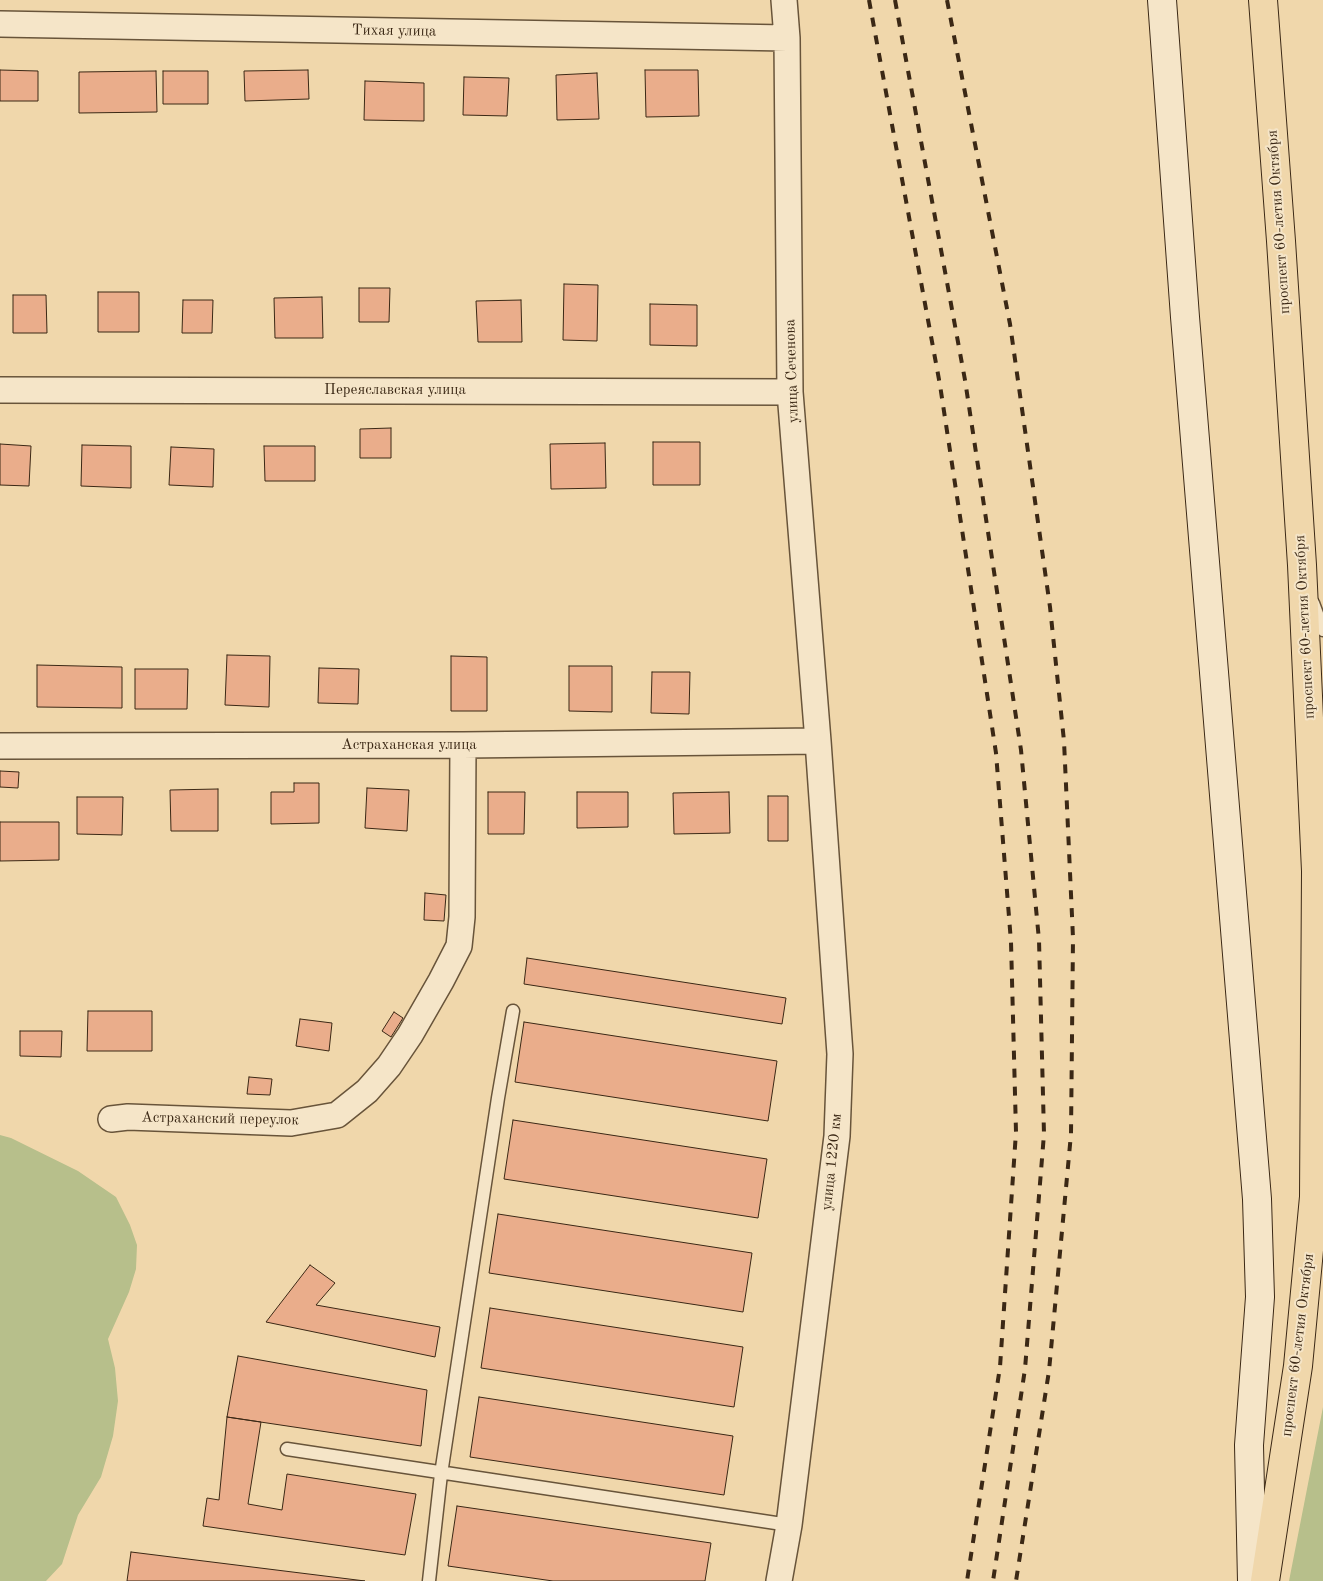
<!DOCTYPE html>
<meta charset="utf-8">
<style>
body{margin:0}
canvas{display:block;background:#f0d7ab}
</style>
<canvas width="1323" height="1581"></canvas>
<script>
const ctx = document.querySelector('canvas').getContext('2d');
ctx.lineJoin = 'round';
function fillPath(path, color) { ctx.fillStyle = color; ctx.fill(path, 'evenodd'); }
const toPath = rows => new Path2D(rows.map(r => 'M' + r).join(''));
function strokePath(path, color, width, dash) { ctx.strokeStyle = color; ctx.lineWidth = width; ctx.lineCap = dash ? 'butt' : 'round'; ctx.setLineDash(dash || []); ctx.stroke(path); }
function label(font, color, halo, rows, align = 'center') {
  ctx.font = font + ' "Old Standard TT",serif'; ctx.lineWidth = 4; ctx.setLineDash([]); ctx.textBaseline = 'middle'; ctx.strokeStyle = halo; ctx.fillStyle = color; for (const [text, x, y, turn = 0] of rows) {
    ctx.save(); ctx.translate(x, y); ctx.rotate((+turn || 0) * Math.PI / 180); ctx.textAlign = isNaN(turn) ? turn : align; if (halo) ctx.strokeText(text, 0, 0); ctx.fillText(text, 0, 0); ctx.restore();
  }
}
const green = toPath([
 [0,1135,11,1138,78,1171,116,1197,130,1225,137,1245,136,1269,129,1292,108,1339,115,1368,118,1401,113,1436,101,1477,78,1515,62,1564,46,1581,0,1581],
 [1323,1407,1323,1581,1289,1581]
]);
const building = toPath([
 [0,70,38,71,38,101,0,101,0,70],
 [308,70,309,99,245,101,244,71,308,70],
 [645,70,698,70,699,116,646,117,645,70],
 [156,71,157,112,79,113,79,72,156,71],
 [163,71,208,71,208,104,163,104,163,71],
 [597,73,599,119,557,120,556,75,597,73],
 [464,77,509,78,507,116,463,115,464,77],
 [365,81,424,83,424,121,364,120,365,81],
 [564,284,598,285,597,341,563,340,564,284],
 [359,288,390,288,389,322,359,322,359,288],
 [98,292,139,292,139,332,98,332,98,292],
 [13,295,46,295,47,333,13,333,13,295],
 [322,297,323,338,275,338,274,298,322,297],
 [183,300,213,300,212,333,182,333,183,300],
 [521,300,522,342,478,342,476,301,521,300],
 [650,304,697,305,697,346,650,345,650,304],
 [391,428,391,458,360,458,360,429,391,428],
 [653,442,700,442,700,485,653,485,653,442],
 [605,443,606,488,551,489,550,444,605,443],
 [0,444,31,446,29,486,0,485,0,444],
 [82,445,131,446,131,488,81,486,82,445],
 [264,446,315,446,315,481,265,481,264,446],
 [171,447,214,449,213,487,169,485,171,447],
 [227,655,270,656,269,707,225,705,227,655],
 [451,656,487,657,487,711,451,711,451,656],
 [37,665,122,667,122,708,37,707,37,665],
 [569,666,612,666,612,712,569,711,569,666],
 [319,668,359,669,358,704,318,703,319,668],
 [135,669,188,669,187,709,135,709,135,669],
 [652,672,690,672,689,714,651,713,652,672],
 [0,771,19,772,18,788,0,787,0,771],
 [294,783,319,783,319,823,271,824,271,792,294,792,294,783],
 [367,788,409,790,407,831,365,828,367,788],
 [218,789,218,831,171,831,170,790,218,789],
 [488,792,525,792,524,834,488,834,488,792],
 [577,792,628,792,628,827,577,828,577,792],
 [729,792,730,833,674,834,673,793,729,792],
 [768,796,788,796,788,841,768,841,768,796],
 [77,797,123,797,122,835,77,834,77,797],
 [0,822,59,822,59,860,0,861,0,822],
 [425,893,446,895,444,921,424,920,425,893],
 [527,958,786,998,782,1024,524,984,527,958],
 [88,1011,152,1011,152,1051,87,1051,88,1011],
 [394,1012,403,1018,391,1037,382,1031,394,1012],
 [300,1019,332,1023,329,1051,296,1046,300,1019],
 [524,1022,777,1061,768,1121,515,1082,524,1022],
 [20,1031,62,1031,61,1057,20,1056,20,1031],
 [249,1077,272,1079,270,1095,247,1094,249,1077],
 [513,1120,767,1159,758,1218,504,1179,513,1120],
 [498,1214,752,1253,743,1312,489,1273,498,1214],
 [310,1265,335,1283,316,1305,440,1327,435,1357,266,1322,310,1265],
 [490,1308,743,1347,734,1407,481,1368,490,1308],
 [238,1356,427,1390,421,1446,227,1417,238,1356],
 [479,1397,733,1436,724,1495,470,1457,479,1397],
 [227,1417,261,1422,248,1504,282,1510,287,1474,416,1494,405,1555,203,1526,207,1498,219,1500,227,1417],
 [457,1506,711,1543,705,1581,553,1581,448,1566,457,1506],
 [131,1552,365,1581,127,1581,131,1552]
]);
const lane = toPath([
 [1313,603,1323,630],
 [287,1449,789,1525],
 [429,1581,441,1474,498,1098,513,1011]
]);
const street = toPath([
 [0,24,787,38],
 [0,390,790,392],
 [0,746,463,745,818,741],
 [111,1119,128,1117,291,1123,337,1115,367,1091,389,1066,410,1035,441,981,459,946,462,917,463,745],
 [779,1581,789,1525,837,1136,840,1054,818,741,790,392,787,38,784,0]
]);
const secondary = toPath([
 [1162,0,1185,317,1257,1199,1260,1297,1249,1445,1252,1581]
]);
const highway = toPath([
 [1263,0,1281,241,1302,565,1316,871,1314,1197,1298,1366,1265,1581]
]);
const rail = toPath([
 [869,0,940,385,996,753,1011,942,1016,1132,1000,1367,967,1581],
 [895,0,965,380,1021,750,1039,940,1044,1134,1025,1369,993,1581],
 [947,0,1010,324,1050,607,1064,741,1073,938,1071,1134,1049,1371,1016,1581]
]);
const streetNames = [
 ["Тихая улица",394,31,1],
 ["проспект 60-летия Октября",1279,222,-94],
 ["улица Сеченова",792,371,-92],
 ["Переяславская улица",395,390],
 ["проспект 60-летия Октября",1305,627,-93],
 ["Астраханская улица",409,745],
 ["Астраханский переулок",220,1119,1],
 ["улица 1220 км",832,1162,-84],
 ["проспект 60-летия Октября",1298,1345,-83]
];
fillPath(green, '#b7bf8b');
fillPath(building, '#eaad8b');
strokePath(building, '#3b2815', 1);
strokePath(lane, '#68543a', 15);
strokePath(street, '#68543a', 28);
strokePath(secondary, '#3b2815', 30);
strokePath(highway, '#3b2815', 30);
strokePath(lane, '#f5e5c8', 12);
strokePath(street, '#f5e5c8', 25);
strokePath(secondary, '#f5e5c8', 28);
strokePath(highway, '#f0d7ab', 28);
strokePath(rail, '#3b2815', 4, [9, 9]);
label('15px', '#3b2815', '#f5e5c8', streetNames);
</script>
